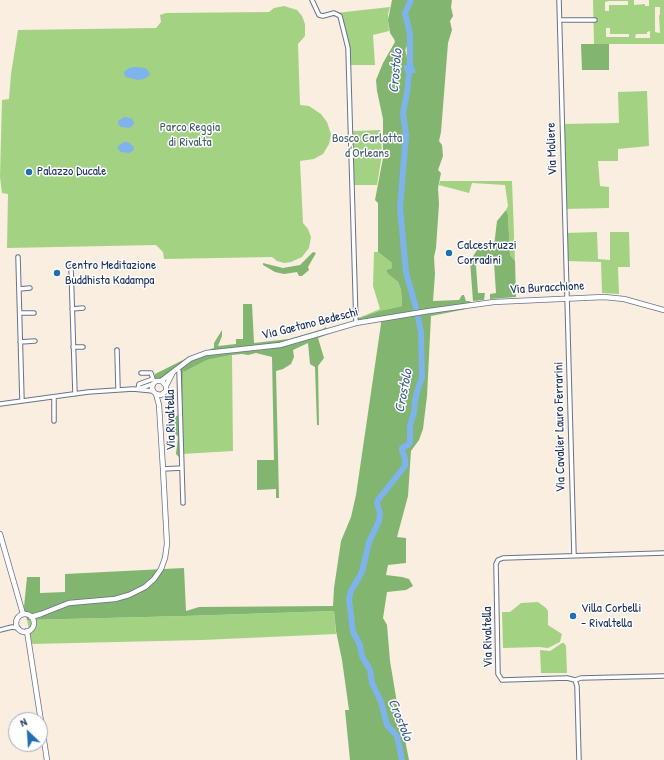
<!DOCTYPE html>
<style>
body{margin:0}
#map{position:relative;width:664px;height:760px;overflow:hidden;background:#f9eee0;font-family:"Patrick Hand",sans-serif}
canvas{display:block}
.north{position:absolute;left:8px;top:712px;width:40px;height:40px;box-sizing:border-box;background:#fff;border:1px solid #a4acbf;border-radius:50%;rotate:335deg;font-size:11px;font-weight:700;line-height:16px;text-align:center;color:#1b2f5e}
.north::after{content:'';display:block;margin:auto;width:14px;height:18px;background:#1f6fb2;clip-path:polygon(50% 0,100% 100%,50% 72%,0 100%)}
</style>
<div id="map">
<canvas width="664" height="760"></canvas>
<div class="north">N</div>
</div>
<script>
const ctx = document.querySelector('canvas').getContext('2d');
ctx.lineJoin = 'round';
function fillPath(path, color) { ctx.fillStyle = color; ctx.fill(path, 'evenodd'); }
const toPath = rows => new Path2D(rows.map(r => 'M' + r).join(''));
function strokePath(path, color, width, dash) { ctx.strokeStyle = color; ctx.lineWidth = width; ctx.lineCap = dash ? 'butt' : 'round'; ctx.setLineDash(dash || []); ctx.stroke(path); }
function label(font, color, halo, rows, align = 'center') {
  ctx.font = font + ' "Patrick Hand",sans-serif'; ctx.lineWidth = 3; ctx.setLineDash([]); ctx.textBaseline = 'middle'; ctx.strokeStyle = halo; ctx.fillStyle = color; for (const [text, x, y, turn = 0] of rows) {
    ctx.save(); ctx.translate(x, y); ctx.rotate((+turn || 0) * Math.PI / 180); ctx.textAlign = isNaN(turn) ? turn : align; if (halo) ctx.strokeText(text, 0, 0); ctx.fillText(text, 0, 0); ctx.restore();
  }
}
const green = toPath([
 [593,0,664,0,664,44,594,44],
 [634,0,649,0,649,6,645,6,645,4,634,5],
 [609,1,628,1,628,5,609,5,609,11,605,11,605,2],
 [655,7,660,7,660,15,659,15,660,33,655,32],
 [606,28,610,28,610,34,629,34,629,37,606,37],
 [650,31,650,38,635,38,636,34,647,34,647,32],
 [284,6,297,10,302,16,305,24,305,36,298,44,300,105,309,106,321,114,327,122,331,134,329,144,323,154,314,159,300,161,303,223,308,229,311,237,309,248,302,257,291,262,284,263,277,261,272,257,164,259,163,252,156,245,7,248,8,194,2,193,0,177,2,100,9,99,11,74,18,30,156,28,161,22,160,15,166,13,269,12,274,8],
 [390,7,388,14,389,31,373,35,375,65,348,65,348,48,340,16,336,13],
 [647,91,649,146,618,149,618,161,598,161,600,186,609,187,609,208,564,209,562,124,619,123,618,92],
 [380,130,382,133,381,161,377,185,353,185,351,133,354,131],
 [440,181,512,181,515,261,510,255,508,215,506,210,508,206,505,185,472,183,469,193,439,185],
 [597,232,598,259,610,260,610,232,629,232,630,267,618,267,619,294,602,293,601,262,566,261,565,233],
 [374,252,378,252,392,263,392,268,386,270,388,274,398,282,401,290,402,306,379,311,356,319,380,309,373,286],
 [232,355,233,451,182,454,183,370,184,372,207,360],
 [521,603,538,602,546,608,548,611,548,625,562,634,560,642,548,648,539,647,503,648,502,612,510,612],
 [334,611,336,634,202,640,32,644,27,620,185,616],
 [562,643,564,643,566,646,567,673,541,673,540,650,550,651]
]);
const forest = toPath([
 [392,0,452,0,451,7,453,16,450,21,452,30,448,43,441,132,439,141,442,145,443,156,438,170,441,173,438,188,439,204,436,248,434,257,435,274,433,301,459,300,462,295,464,295,466,301,469,301,475,305,466,309,431,316,427,396,423,429,419,440,411,451,408,496,397,537,406,538,406,563,388,565,386,575,402,577,409,579,413,586,406,590,387,592,383,618,387,625,390,661,402,733,405,740,409,760,350,760,345,710,349,710,342,660,336,631,334,611,185,616,27,620,24,607,27,577,40,577,40,593,65,592,65,574,184,568,186,611,199,607,333,606,334,588,341,541,351,517,356,495,381,324,380,317,364,320,358,320,356,319,379,311,402,306,401,290,398,282,388,274,386,270,392,268,392,263,378,252,378,203,375,200,383,158,383,119,377,91,376,80,383,63,395,42,394,39,390,33,388,20],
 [581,44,609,44,609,70,582,70],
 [506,210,508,215,510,255,515,261,516,297,490,299,490,294,496,293,494,263,478,263,476,266,478,293,485,293,484,300,473,301,470,261,481,244,494,246,497,221],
 [313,252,316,253,308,267,309,270,302,276,299,276,297,272,284,274,275,272,263,265,263,263,283,268,300,265],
 [243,304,252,304,254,343,289,339,323,329,326,327,329,334,318,338,324,358,318,366,319,425,317,425,315,367,310,364,308,343,293,350,294,357,291,364,283,369,276,371,279,498,276,498,276,489,257,490,257,460,274,460,272,357,256,353,248,355,242,354,232,355,207,360,184,372,183,371,182,460,176,454,178,437,175,433,173,418,180,414,179,371,167,378,155,379,155,374,193,355,214,348,214,343,222,330,222,336,218,346,236,344,236,339,243,339]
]);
const sand = toPath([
 [409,42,413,42,413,64,409,65,405,50]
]);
const water = toPath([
 [413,64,416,73,412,73,409,77,406,74,405,71,404,71,404,65],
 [135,67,145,68,148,70,150,75,144,79,138,80,126,77,124,74,124,72,129,68],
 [124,117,131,118,133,120,134,124,132,126,129,128,121,127,118,124,118,121],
 [124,142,128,142,133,146,134,149,133,151,129,153,121,152,118,149,118,146]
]);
const river = toPath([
 [402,760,397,736,387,725,381,702,372,683,370,670,362,656,360,645,353,632,349,599,351,591,362,572,369,542,379,521,380,513,377,503,378,500,405,466,405,458,402,451,402,448,408,445,410,442,410,425,414,413,415,401,417,392,422,377,421,332,416,308,406,272,400,207,406,135,403,113,407,93,410,64,410,34,405,13,411,0]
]);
const minor = toPath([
 [312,0,319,15,323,16,334,13,340,16,348,48,356,323],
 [559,0,574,555],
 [560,20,595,20],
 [18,257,22,401],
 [71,267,75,394],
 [19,289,30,288],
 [72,309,83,308],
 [20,313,34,313],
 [20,342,35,341],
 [73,347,83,347],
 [117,350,118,389],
 [179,371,183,503],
 [141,388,153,384],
 [138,389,139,384,153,379,151,373,141,373],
 [0,404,88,392,133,389,153,391],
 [54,421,54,397],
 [163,469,182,468],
 [664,553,503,558,498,560,496,564,498,674,502,680,567,678,575,680,581,678,664,676],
 [0,630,12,627,18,628],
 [575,680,577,686,579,760]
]);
const major = toPath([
 [161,381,190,359,206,353,280,345,356,323,429,311,494,302,604,297,624,299,664,310],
 [166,386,173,372],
 [0,534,23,614],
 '16 623a9 9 0 1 1 18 0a9 9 0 1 1-18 0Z',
 [31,617,41,614,69,603,115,599,129,595,145,587,154,579,161,569,165,558,167,544,163,469,159,405,156,394,153,391,152,388,153,384,156,381,162,381,166,386,166,391,161,395,156,394],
 [27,631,47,760]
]);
const markers = [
 [29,172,4,"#1f6fb2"],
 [449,253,4,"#1f6fb2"],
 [57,273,4,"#1f6fb2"],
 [573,616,4,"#1f6fb2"]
];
const parkNames = [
 ["Parco Reggia",190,128],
 ["di Rivalta",190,143],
 ["Bosco Carlotta",367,139],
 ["d'Orleans",367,154]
];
const streetNames = [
 ["Via Moliere",552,149,-92],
 ["Via Buracchione",547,288,-3],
 ["Via Gaetano Bedeschi",310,324,-14],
 ["Via Rivaltella",171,420,-91],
 ["Via Cavalier Lauro Ferrarini",560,427,-91],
 ["Via Rivaltella",488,637,-91]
];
const poiNames = [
 ["Palazzo Ducale",37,172],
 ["Calcestruzzi",457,246],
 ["Corradini",457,261],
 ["Centro Meditazione",65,266],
 ["Buddhista Kadampa",65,281],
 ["Villa Corbelli",581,609],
 ["- Rivaltella",581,624]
];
const waterNames = [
 ["Crostolo",396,71,-85],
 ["Crostolo",404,391,-79],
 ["Crostolo",400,720,68]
];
fillPath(green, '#a3d382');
fillPath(forest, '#82b570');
fillPath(sand, '#eeda9e');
fillPath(water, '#7eb3ec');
strokePath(river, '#7eb3ec', 6);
strokePath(minor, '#69728c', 5.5);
strokePath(major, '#69728c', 6);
strokePath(minor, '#fff', 3.5);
strokePath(major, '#fff', 4.5);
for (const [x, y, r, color] of markers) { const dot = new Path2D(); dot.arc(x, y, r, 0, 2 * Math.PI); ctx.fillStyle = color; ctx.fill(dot); strokePath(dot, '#fff', 1.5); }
label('13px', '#446069', '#fff', parkNames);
label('13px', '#1b2f5e', '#fff', streetNames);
label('13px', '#1b2f5e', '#fff', poiNames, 'left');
label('italic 14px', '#3e5d90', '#fff', waterNames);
</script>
